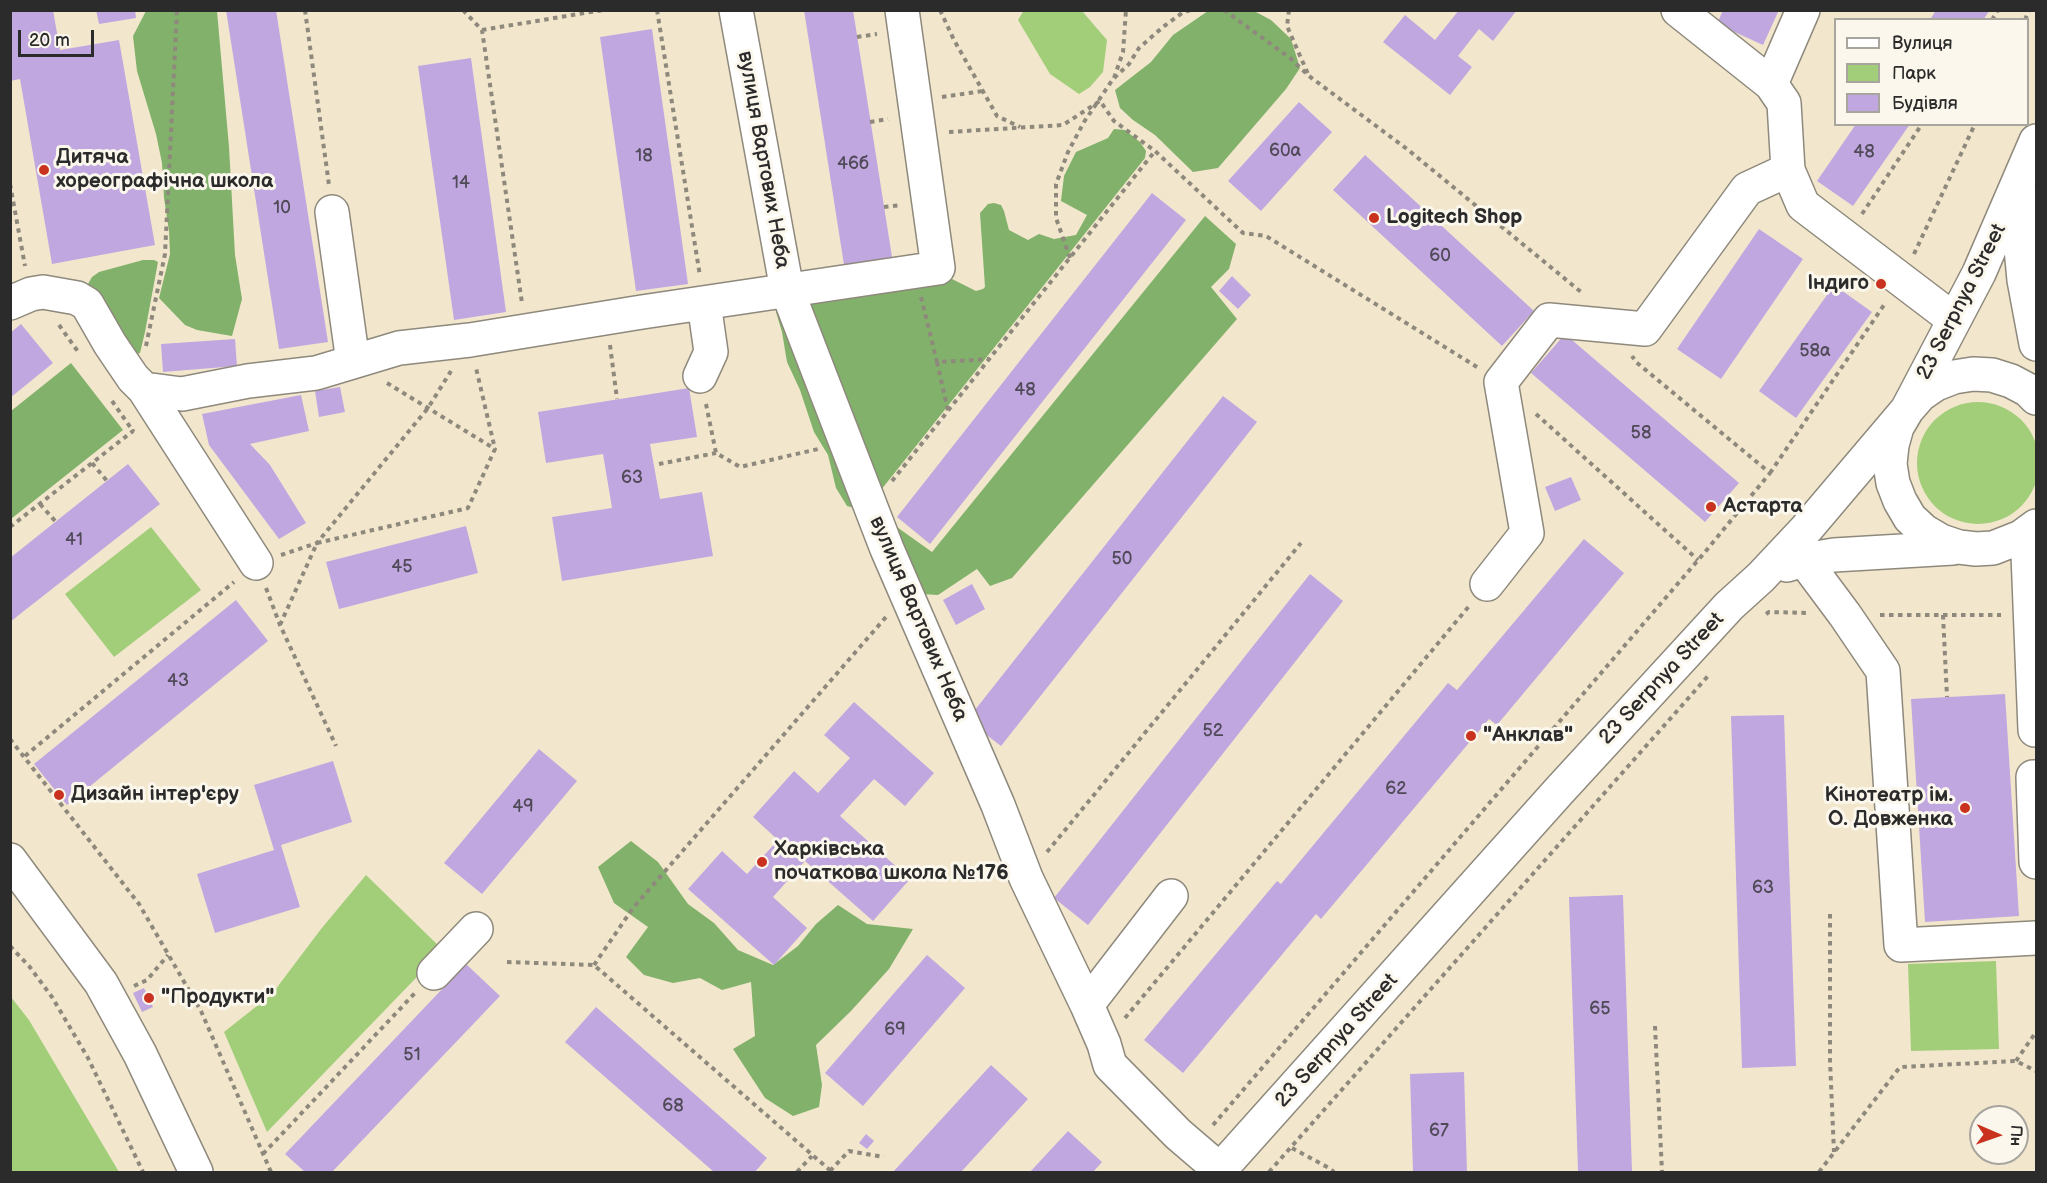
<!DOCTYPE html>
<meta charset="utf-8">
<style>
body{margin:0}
#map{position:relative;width:2047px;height:1183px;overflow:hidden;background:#f2e7cd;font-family:"Balsamiq Sans",sans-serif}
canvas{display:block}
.frame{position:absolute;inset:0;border:12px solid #2b2b2b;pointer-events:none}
.legend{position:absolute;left:1834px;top:18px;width:195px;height:108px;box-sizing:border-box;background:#fbf7ec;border:2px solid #a8a59f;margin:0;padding:8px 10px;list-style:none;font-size:18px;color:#2b2b2b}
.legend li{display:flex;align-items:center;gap:12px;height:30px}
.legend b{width:30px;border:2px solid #a8a59f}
.north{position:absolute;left:1969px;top:1105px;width:60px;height:60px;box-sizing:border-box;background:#fbf7ec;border:2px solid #a8a59f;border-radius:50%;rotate:92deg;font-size:16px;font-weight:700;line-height:24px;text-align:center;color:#2b2b2b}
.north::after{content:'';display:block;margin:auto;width:21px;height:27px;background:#c8321e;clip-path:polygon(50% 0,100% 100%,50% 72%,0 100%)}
.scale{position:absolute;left:18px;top:30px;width:76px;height:27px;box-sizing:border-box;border:3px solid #2b2b2b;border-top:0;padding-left:8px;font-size:18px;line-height:21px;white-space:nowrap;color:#2b2b2b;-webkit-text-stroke:4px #fbf7ec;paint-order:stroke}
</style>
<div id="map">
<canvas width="2047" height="1183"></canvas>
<div class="frame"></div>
<ul class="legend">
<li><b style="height:8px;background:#fff"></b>Вулиця</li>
<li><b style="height:16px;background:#a2ce7a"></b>Парк</li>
<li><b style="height:16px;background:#c0a7e0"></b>Будівля</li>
</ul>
<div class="north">Пн</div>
<div class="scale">20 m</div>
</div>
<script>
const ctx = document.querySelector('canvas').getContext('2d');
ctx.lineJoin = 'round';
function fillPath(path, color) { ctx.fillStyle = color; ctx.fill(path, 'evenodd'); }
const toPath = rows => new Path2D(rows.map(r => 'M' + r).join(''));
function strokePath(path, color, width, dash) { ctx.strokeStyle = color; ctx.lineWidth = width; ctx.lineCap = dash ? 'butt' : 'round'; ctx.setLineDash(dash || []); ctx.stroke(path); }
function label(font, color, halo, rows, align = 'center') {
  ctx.font = font + ' "Balsamiq Sans",sans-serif'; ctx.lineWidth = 6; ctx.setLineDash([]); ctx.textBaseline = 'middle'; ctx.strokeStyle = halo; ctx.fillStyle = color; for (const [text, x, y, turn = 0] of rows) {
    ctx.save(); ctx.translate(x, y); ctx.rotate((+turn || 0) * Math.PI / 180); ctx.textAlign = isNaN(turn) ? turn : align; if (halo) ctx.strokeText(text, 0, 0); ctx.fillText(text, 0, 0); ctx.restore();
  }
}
const green = toPath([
 [1024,10,1082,11,1107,40,1103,72,1090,87,1079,94,1050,74,1018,20],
 '1917 463a61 61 0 1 1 122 0a61 61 0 1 1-122 0Z',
 [151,527,201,590,114,657,65,594],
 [366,875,443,950,267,1132,224,1032,272,994,321,929],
 [1996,961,1999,1049,1911,1051,1908,964],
 [11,997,29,1020,119,1172,11,1172]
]);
const forest = toPath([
 [146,11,217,11,229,147,235,255,242,299,232,336,197,330,185,325,159,298,170,254,169,231,164,198,162,163,156,134,137,71,133,36],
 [1208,11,1254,11,1271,20,1291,39,1300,68,1286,89,1218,168,1193,172,1155,135,1133,120,1120,108,1115,90,1151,62,1173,35],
 [1114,129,1125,130,1140,142,1146,151,1145,158,873,500,862,510,847,506,836,488,828,455,814,432,800,390,787,362,782,332,776,312,781,299,950,278,976,291,983,289,985,287,980,213,988,204,994,203,1001,205,1004,211,1009,230,1028,240,1039,234,1054,239,1076,235,1087,215,1061,201,1064,176,1076,152,1108,138],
 [1205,216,1236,244,1229,269,1211,287,1237,319,1012,578,990,586,977,569,938,595,921,594,887,520,932,552],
 [143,260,154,260,158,262,145,332,140,353,130,357,88,284,92,277,99,272],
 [71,363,123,430,11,519,11,411],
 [631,841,658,862,688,904,714,923,738,950,773,965,798,946,816,924,838,905,867,924,913,929,889,969,851,1011,816,1045,822,1085,819,1107,793,1116,765,1098,733,1049,755,1036,751,982,722,990,700,978,673,983,644,975,626,957,648,927,614,903,598,867]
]);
const building = toPath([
 [10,10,53,10,60,50,119,40,155,245,52,264,20,79,10,81],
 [96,10,135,10,136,18,99,24],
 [226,10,276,10,328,342,279,349],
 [804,10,853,10,892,257,844,265],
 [1459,10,1517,10,1493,41,1479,29,1458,56,1472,67,1450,95,1383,42,1405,15,1435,40],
 [1723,10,1779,10,1763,45,1717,24],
 [1936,10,1990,10,1983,20,1930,20],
 [652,29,688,284,636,291,600,37],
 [471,58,506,312,454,320,418,66],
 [1299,102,1332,132,1261,211,1228,181],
 [1856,124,1910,124,1853,206,1817,181],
 [1365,155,1534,311,1502,346,1333,190],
 [1152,193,1186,220,930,544,897,517],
 [1759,229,1803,259,1721,379,1677,349],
 [1232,276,1251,295,1238,309,1219,291],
 [1834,285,1872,312,1796,418,1759,391],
 [21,324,53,363,10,398,10,333],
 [1565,334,1739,483,1705,522,1531,373],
 [235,339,237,366,163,372,161,344],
 [340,387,345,412,319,417,315,391],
 [689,388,697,437,650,444,660,499,702,492,713,556,562,581,552,517,612,508,603,454,546,463,538,412],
 [301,395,309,431,250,444,270,465,306,523,279,539,209,445,202,414],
 [1223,396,1257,422,1001,746,967,720],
 [128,464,160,504,10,622,10,558],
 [1571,477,1581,500,1555,511,1545,487],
 [466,526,478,573,339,609,326,562],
 [1584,539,1624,573,1497,725,1489,719,1321,919,1316,914,1183,1073,1144,1040,1277,881,1281,884,1448,683,1457,690],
 [1310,574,1343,601,1088,925,1054,898],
 [972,584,985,609,956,625,943,600],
 [236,600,268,641,67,805,34,764],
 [2005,694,2019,916,1925,922,1911,699],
 [854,702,934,773,905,806,874,779,840,816,910,879,873,921,805,861,773,897,807,928,774,965,688,889,722,851,747,874,778,840,753,817,794,771,818,793,850,758,824,735],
 [1784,715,1796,1066,1742,1068,1731,716],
 [539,749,577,781,482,894,444,863],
 [333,761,352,822,281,845,300,907,215,933,197,874,274,850,254,785],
 [1623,895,1632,1172,1578,1172,1569,897],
 [927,955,965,988,863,1106,825,1073],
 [466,964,500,996,332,1172,305,1172,285,1154],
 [144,988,153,1007,142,1012,133,993],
 [596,1007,767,1158,755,1172,714,1172,565,1042],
 [991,1065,1028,1099,961,1172,893,1172],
 [1464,1072,1467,1172,1413,1172,1410,1074],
 [1068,1131,1102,1162,1093,1172,1030,1172],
 [866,1134,874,1141,867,1149,859,1143]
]);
const path = toPath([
 [305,10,329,185],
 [463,10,482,30,522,303],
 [657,10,700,276],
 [940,10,954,40,997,116,1020,127],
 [1224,10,1290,58,1309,76,1407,149,1581,292],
 [1289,10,1287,26,1308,74],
 [1992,20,1998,10],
 [2025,20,2029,10],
 [482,30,603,10],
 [857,37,877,34],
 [1114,78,1123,52,1126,10],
 [942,97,983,91],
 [870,122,888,119],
 [949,132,1063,125,1100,101,1114,121,1155,151,1243,233,1266,236,1477,367],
 [10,184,25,266],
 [884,207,901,205],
 [1862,214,1922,124],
 [1914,254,1975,124],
 [1070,258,1056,218,1056,184,1068,152,1084,122,1113,79,1129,64,1139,48,1163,27,1182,13,1191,10],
 [921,297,937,362,989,359],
 [59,325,79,353],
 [610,345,617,399],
 [146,346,165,254,177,10],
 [937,362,948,411],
 [387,383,495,449],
 [112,401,133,431],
 [706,404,716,453,740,467,818,449],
 [1536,414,1698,560],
 [92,463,107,481],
 [659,464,716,453],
 [1770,473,1886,302],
 [892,481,1155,151],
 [40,504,56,522],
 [10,527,133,431,135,432],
 [281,555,317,543,428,408,451,371],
 [266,588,280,625,336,746],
 [1766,614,1769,612,1809,613],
 [1880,615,2001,615],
 [1943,615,1947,697],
 [280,625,317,543,468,508,495,449,476,368],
 [10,739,139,904,201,1011,271,1172],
 [25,756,234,582],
 [1047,852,1301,543],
 [1830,914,1830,1061,1834,1152],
 [10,946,29,966,52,997,88,1058,143,1172],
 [507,962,594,965,832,1172],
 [594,965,633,908,886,617],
 [134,986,147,980,168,955],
 [1125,1018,1470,605],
 [1655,1026,1662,1172],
 [2016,1061,2036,1032],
 [1213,1125,1705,552,1770,473,1636,362,1632,356],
 [1292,1148,1329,1168,1334,1172],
 [263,1154,415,993],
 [830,1171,849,1151,884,1157],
 [797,1172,812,1156],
 [1269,1172,1708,676],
 [1819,1172,1900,1067,2016,1061,2036,1071]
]);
const minor = toPath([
 [736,10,787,290,887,549,998,805,1026,878,1087,1005,1104,1044,1110,1065,1178,1134,1220,1170],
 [1678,10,1771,84,1784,103,1788,170,1803,205,1953,319],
 [1771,84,1803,10],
 [2020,193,2021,248,2024,280,2036,344],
 [332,212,353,362],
 [10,303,31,294,43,292,77,298,87,304,110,344,133,378,144,389,182,394,248,381,316,373,399,348,470,340,642,312,938,268,902,10],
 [700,376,711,352,704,303],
 [144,389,256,563],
 [2036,398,2028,390,2011,381,1992,375,1973,374,1954,377,1936,384,1920,395,1907,410,1897,427,1892,445,1890,464,1893,483,1900,501,1910,518,1924,531,1941,541,1959,547,1976,549,1993,548,2021,537,2036,526],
 [2028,554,2035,730,2036,730],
 [1804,560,1845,615,1883,671,1901,945,2036,938],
 [1787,565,1804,560,1834,555,1953,548],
 [1487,584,1527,533,1501,382,1549,320,1645,329,1747,189,1788,170],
 [2036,777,2033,777,2036,862],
 [10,860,101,983,140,1054,196,1172],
 [434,973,476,929],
 [1087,1005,1171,896],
 [1218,1172,1559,791,1729,606,1761,577,1807,528,1907,410,1979,273,2036,141]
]);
const markers = [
 [44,170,6,"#c8321e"],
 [1374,218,6,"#c8321e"],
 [1881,284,6,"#c8321e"],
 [1711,507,6,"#c8321e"],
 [1471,736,6,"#c8321e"],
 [59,795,6,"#c8321e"],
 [1965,808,6,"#c8321e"],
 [762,862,6,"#c8321e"],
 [149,998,6,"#c8321e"]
];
const numberNames = [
 ["60а",1285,151],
 ["48",1864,152],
 ["18",644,156],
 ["46б",853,164],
 ["14",461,183],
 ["10",282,208],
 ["60",1440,256],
 ["58а",1815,351],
 ["48",1025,390],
 ["58",1641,433],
 ["63",632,478],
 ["41",74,540],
 ["50",1122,559],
 ["45",402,567],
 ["43",178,681],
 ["52",1213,731],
 ["62",1396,789],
 ["49",523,807],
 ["63",1763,888],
 ["65",1600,1009],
 ["69",895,1030],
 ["51",412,1055],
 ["68",673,1106],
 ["67",1439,1131]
];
const poiNames = [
 ["Дитяча",56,158],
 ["хореографічна школа",56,182],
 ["Logitech Shop",1386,218],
 ["Індиго",1869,284,"right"],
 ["Астарта",1723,507],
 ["\"Анклав\"",1483,736],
 ["Дизайн інтер'єру",71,795],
 ["Кінотеатр ім.",1953,796,"right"],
 ["О. Довженка",1953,820,"right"],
 ["Харківська",774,850],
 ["початкова школа №176",774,874],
 ["\"Продукти\"",161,998]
];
const streetNames = [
 ["вулиця Вартових Неба",763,160,80],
 ["23 Serpnya Street",1962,302,-63],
 ["вулиця Вартових Неба",918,619,67],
 ["23 Serpnya Street",1662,679,-47],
 ["23 Serpnya Street",1337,1041,-48]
];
fillPath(green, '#a2ce7a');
fillPath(forest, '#81b16a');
fillPath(building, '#c0a7e0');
strokePath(minor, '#8e897c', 36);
strokePath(path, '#8e897c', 4, [4.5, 4.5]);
strokePath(minor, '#fff', 33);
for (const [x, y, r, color] of markers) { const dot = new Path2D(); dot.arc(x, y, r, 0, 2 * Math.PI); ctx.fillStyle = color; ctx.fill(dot); strokePath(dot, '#fbf7ec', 2); }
label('18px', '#504a58', null, numberNames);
label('bold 21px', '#2b2b2b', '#fbf7ec', poiNames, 'left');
label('21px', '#2b2b2b', '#fbf7ec', streetNames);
</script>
